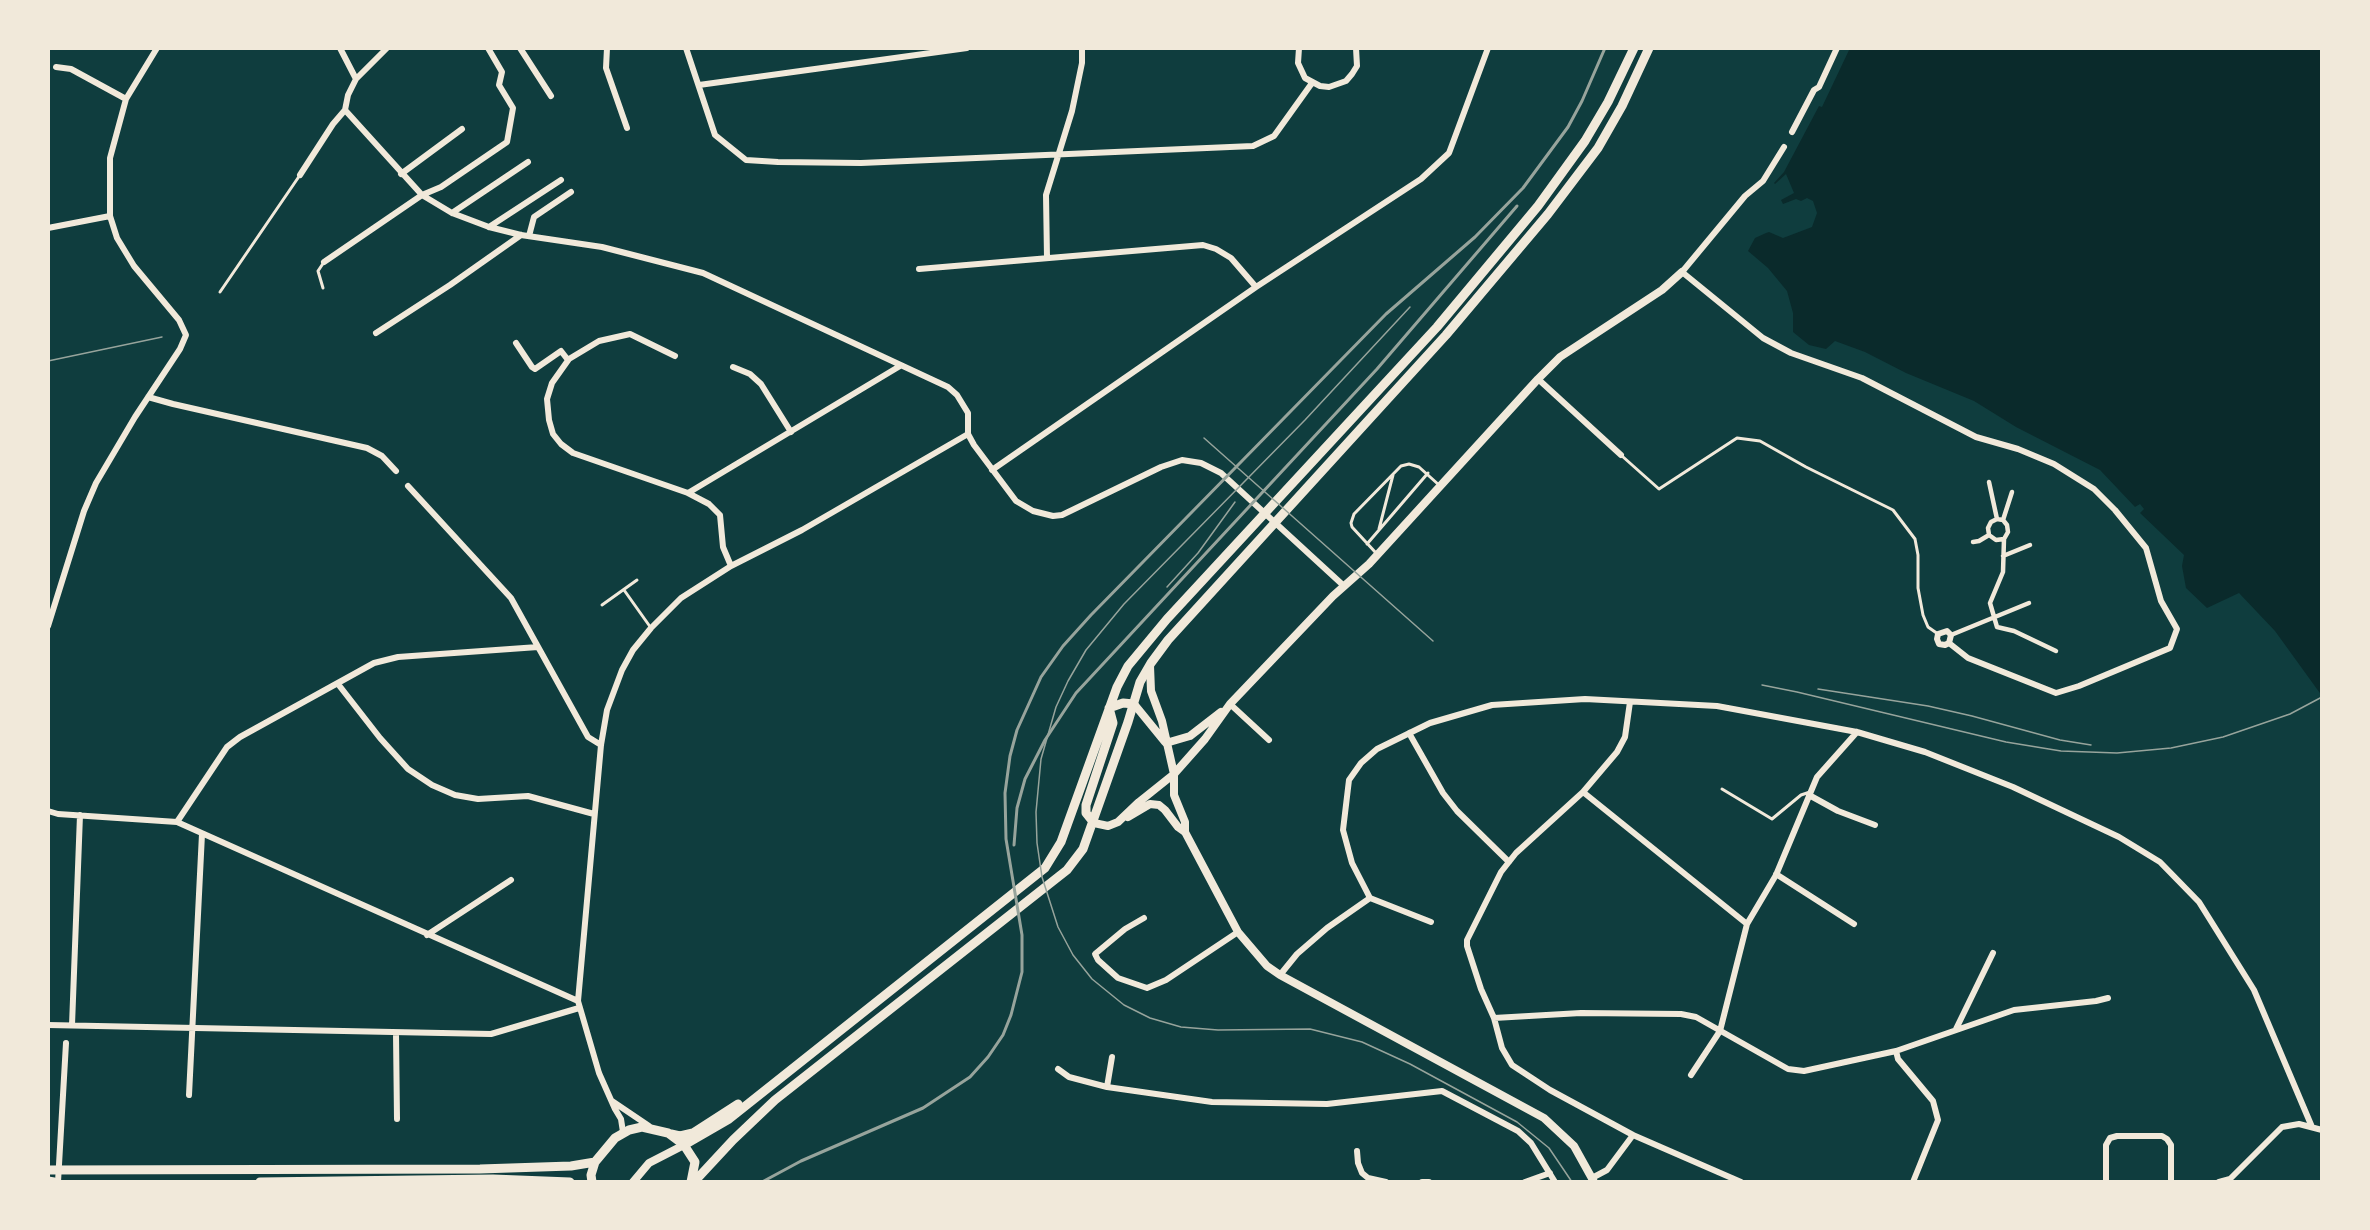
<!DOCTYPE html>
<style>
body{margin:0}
#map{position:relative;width:2370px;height:1230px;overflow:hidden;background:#0f3d3e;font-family:"Archivo Narrow",sans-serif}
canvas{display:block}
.frame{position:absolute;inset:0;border:50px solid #f1e9da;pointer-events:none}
</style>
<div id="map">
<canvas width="2370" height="1230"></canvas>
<div class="frame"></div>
</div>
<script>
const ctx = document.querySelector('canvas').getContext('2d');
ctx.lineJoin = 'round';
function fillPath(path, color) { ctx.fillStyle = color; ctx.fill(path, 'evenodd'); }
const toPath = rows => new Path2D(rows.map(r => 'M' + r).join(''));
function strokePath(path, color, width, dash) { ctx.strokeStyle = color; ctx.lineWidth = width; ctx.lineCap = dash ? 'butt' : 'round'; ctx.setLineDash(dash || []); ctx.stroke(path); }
const water = toPath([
 [1850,48,2322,48,2322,696,2275,631,2239,593,2207,608,2186,588,2182,566,2184,555,2140,513,2144,509,2140,504,2135,507,2100,470,2016,427,1974,401,1906,373,1865,352,1835,341,1826,349,1809,345,1793,332,1793,313,1787,291,1768,268,1748,251,1755,238,1766,233,1769,232,1783,238,1812,227,1817,213,1813,201,1807,198,1801,201,1796,199,1783,204,1781,200,1794,193,1786,174,1775,184,1774,183,1784,172,1819,106,1822,107]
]);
const service = toPath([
 [323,288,318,271,324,262],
 [220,292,300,175],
 [1622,456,1659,489,1737,438,1760,441,1806,467,1893,510,1915,539,1918,555,1918,588,1923,615,1928,627,1938,634],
 [1379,529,1393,475],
 [1367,544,1428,473],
 [1376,553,1352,527,1351,523,1354,514,1401,466,1409,464,1419,467,1439,485],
 [624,590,651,628],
 [602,605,637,580],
 [1722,789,1772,819,1801,795,1810,792]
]);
const pedestrian = toPath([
 [1989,482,1997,519],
 [2003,520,2012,492],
 [1989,535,1988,528,1991,522,1997,519,2003,520,2007,525,2008,532,2004,539,2003,572,1990,603,1997,627,2014,631,2056,651],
 [1989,535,1996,540,2004,539],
 [1973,542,1979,541,1989,535],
 [2003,556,2030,545],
 [1951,635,2029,603]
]);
const minor = toPath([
 [340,48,356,79],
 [520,48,551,96],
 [607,48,606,68,627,128],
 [686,48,715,135,746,160,778,162,861,163,1253,146,1274,136,1312,83],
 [1299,48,1298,63,1305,78,1320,86,1329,87,1346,81,1352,74,1357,66,1356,48],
 [56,67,71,69,126,99],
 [699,85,967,48],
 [345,110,422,195,452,213,489,227,521,235,602,247,703,273,948,387,957,395,968,413,968,434,974,445,1016,501,1033,511,1053,516,1062,515,1161,467,1182,460,1201,463,1221,473,1344,586],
 [1792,132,1814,90,1819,87,1837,48],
 [1784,147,1763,181,1745,196,1682,272,1763,338,1791,353,1862,378,1976,437,2018,449,2054,464,2094,489,2115,510,2146,548,2161,601,2177,629,2170,648,2079,686,2056,693,1968,658,1949,643,1945,645,1939,644,1937,639,1938,634,1947,631,1951,635,1949,643],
 [401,174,462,129],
 [300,175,333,124,345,110,348,95,356,79,387,48],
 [452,213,528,162],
 [489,227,561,180],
 [48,228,110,216],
 [529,236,534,217,571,192],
 [1047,258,1046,195,1072,111,1082,63,1082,48],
 [324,262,422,195,441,187,507,142,513,108,499,85,502,72,488,48],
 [919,269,1203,245,1216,249,1231,258,1256,287],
 [376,333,450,285,521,235],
 [516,343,532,367,535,369,561,351,568,360],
 [675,356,630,334,599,341,569,359,552,383,547,399,549,420,553,434,561,444,573,453,688,493,709,504,720,515,723,547,731,566],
 [733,367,750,374,761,384,791,432],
 [1538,379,1621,455],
 [148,397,173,404,367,448,382,456,396,471],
 [992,470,1256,287,1421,179,1449,153,1488,48],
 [408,486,511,598,588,737,601,745],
 [688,493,900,366],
 [48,626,84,511,96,483,135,417,180,349,186,335,179,320,134,266,117,238,110,216,110,158,126,99,157,48],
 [338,684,380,738,408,769,432,785,455,795,478,799,528,796,594,814],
 [1630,702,1625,737,1617,752,1583,792,1516,853,1501,872,1467,940,1467,946,1481,989,1494,1018,1502,1048,1512,1065,1550,1090,1633,1135],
 [1230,704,1269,740],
 [1409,733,1443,793,1457,811,1509,862],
 [1583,792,1747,924],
 [1809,795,1838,811,1875,825],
 [48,811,58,814,177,822,578,1001],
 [177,822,227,747,240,737,374,663,398,657,538,647],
 [1776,874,1854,924],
 [1370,898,1352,863,1343,830,1349,780,1361,763,1377,749,1430,723,1492,705,1585,699,1717,706,1857,732,1925,752,2013,787,2119,837,2160,862,2199,902,2254,990,2312,1127],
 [1370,898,1431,922],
 [1144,918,1125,929,1095,954,1098,960,1118,978,1147,988,1166,980,1238,932],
 [427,935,511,880],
 [1280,975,1297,954,1327,928,1370,898],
 [1494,1018,1581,1013,1681,1014,1696,1017,1788,1069,1804,1071,1896,1051,1898,1059,1933,1101,1938,1120,1913,1182],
 [48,1025,491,1034,579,1008],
 [72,1025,80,815],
 [1956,1029,1993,953],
 [396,1034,397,1119],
 [1896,1051,2014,1010,2096,1001,2108,998],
 [1058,1069,1069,1077,1107,1087,1212,1102,1327,1104,1442,1091,1518,1131,1531,1143,1555,1182],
 [1691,1075,1720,1031,1747,924,1776,875,1817,777,1857,732],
 [1107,1087,1112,1057],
 [189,1095,202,834],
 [612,1101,649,1126],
 [623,1132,621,1119,615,1109,599,1073,578,1001,601,745,607,710,622,670,633,650,651,628,681,598,731,566,802,530,968,434],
 [1357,1151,1358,1163,1362,1173,1368,1178,1386,1182],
 [1592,1178,1607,1170,1633,1135,1741,1182],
 [58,1182,66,1043],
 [1422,1182,1429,1182],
 [1525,1182,1550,1173],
 [2106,1182,2106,1145,2110,1138,2117,1136,2162,1136,2167,1139,2171,1145,2171,1182],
 [2219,1182,2230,1179,2282,1127,2299,1124,2322,1130]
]);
const tertiary = toPath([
 [1150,666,1151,691,1162,721,1174,774,1174,795,1185,822,1185,832],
 [1134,704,1165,742],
 [1166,743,1190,736,1221,712],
 [1128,817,1150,804,1159,805,1165,810,1178,827,1185,832,1238,932,1267,966,1280,975,1544,1118,1574,1146,1594,1182],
 [1094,823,1108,826,1118,822,1139,802,1174,774,1205,739,1230,704,1333,596,1369,564,1538,379,1560,357,1662,290,1682,272]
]);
const secondary = toPath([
 [633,1182,649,1163,684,1145]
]);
const primary = toPath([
 [1109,708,1123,703,1134,704],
 [1094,823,1086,813,1086,805,1113,723,1109,708],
 [671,1134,680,1136,693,1133,738,1104],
 [684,1145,729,1119,1045,868,1061,842,1117,687,1128,666,1167,619,1437,327,1538,206,1585,141,1608,102,1634,48],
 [48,1170,480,1169,571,1166,595,1162],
 [48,1181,54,1182],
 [260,1182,493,1179,570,1182],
 [592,1182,591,1175,595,1162,615,1138,629,1130,642,1127,668,1133,684,1145,695,1162,691,1182],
 [694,1182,733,1140,775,1100,1067,870,1083,849,1128,722,1140,682,1151,663,1168,640,1446,335,1548,214,1598,148,1622,106,1649,48]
]);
const tram = toPath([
 [1410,307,1305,420,1124,604,1086,650,1068,681,1056,707,1041,759,1036,812,1037,843,1042,877,1058,927,1073,955,1092,979,1124,1005,1150,1018,1181,1027,1218,1030,1310,1029,1362,1042,1410,1064,1517,1122,1549,1148,1572,1182],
 [48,361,162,337],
 [1204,438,1433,641],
 [1167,587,1198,553,1235,502],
 [1762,685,1797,692,2006,742,2061,751,2117,753,2171,748,2223,737,2290,714,2322,697],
 [1818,689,1928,706,1972,716,2060,740,2091,745]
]);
const rail = toPath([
 [1014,845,1017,808,1025,779,1045,740,1076,693,1377,369,1517,206],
 [762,1182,801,1161,923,1108,970,1077,988,1057,1003,1035,1011,1015,1022,972,1022,935,1006,839,1005,793,1010,756,1017,730,1041,677,1063,646,1091,615,1386,314,1475,237,1523,188,1568,127,1582,101,1605,48]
]);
fillPath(water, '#0a2a2b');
strokePath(service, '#f1e9da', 3);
strokePath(pedestrian, '#f1e9da', 4.5);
strokePath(minor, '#f1e9da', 6);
strokePath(tertiary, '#f1e9da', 8);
strokePath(secondary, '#f1e9da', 8);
strokePath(primary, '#f1e9da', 9);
strokePath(tram, '#97a49c', 1.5);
strokePath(rail, '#97a49c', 3);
</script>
